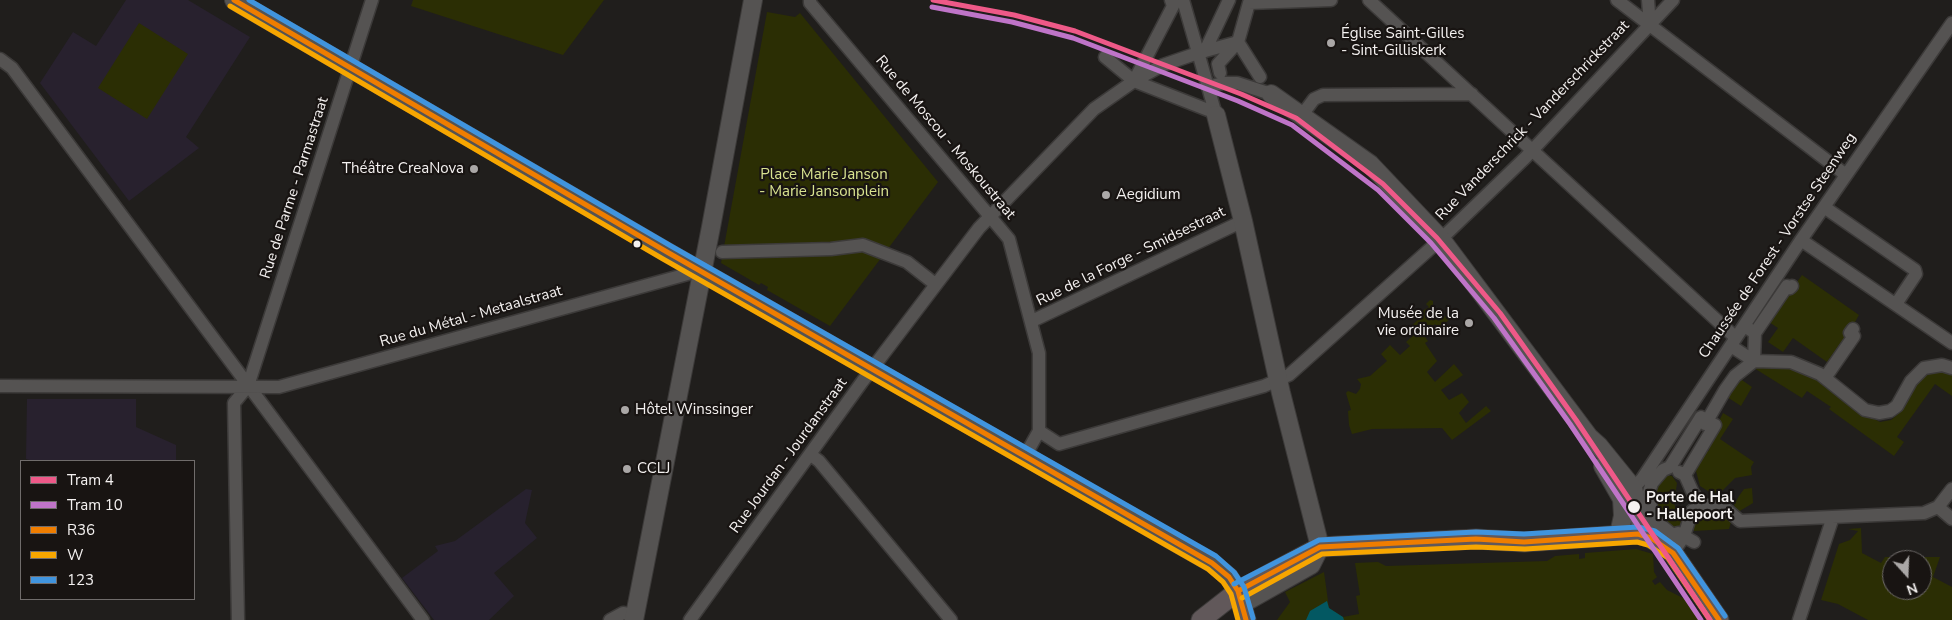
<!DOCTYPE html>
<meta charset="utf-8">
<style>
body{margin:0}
#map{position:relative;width:1952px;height:620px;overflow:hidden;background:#201e1c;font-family:"Nunito Sans",sans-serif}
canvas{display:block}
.legend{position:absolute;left:20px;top:460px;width:175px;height:140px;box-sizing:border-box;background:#181412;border:1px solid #706c6b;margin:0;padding:6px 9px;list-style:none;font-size:15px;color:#f4f1f0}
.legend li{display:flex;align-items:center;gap:10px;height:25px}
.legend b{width:25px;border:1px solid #706c6b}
.north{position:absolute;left:1882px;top:550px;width:50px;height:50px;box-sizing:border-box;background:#181412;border:1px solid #706c6b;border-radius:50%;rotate:160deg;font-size:14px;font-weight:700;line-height:20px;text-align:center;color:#f4f1f0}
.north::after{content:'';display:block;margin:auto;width:18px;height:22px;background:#aaa7a6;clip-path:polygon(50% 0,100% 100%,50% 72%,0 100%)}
</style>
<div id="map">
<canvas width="1952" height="620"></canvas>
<ul class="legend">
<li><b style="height:6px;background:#ee5988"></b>Tram 4</li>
<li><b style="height:6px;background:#bf74c8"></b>Tram 10</li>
<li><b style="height:6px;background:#ef7d00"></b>R36</li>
<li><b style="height:6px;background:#f7a600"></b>W</li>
<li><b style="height:6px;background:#4094de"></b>123</li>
</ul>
<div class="north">N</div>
</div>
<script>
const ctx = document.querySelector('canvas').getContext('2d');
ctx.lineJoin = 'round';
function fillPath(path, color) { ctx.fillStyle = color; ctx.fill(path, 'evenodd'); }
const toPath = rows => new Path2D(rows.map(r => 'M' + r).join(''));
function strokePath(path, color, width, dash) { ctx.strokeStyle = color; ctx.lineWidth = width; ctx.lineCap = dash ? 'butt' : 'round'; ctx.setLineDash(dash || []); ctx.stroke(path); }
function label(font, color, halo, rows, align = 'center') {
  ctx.font = font + ' "Nunito Sans",sans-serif'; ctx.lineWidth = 4.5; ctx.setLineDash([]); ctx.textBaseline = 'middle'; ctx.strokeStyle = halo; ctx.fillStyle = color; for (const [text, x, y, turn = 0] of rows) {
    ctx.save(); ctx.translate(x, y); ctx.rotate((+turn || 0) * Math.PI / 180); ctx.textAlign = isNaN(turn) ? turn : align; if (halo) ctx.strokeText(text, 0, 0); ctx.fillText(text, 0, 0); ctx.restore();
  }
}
const commercial = toPath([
 [526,489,532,490,525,523,537,538,494,573,514,596,489,620,434,620,402,578,438,551,435,546,455,541]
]);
const education = toPath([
 [126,0,188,0,250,37,186,137,199,148,129,201,40,83,73,32,96,46],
 [27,399,136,399,136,427,176,445,176,461,33,461,26,459]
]);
const green = toPath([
 [413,0,604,0,563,55,411,6],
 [767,12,795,17,800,13,938,182,830,326,767,290,768,287,761,283,759,285,721,263],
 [139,23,188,54,147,119,98,88],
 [1802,275,1859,315,1843,343,1841,342,1827,362,1793,338,1783,352,1768,342,1778,328,1769,322],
 [1430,300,1433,301,1433,312,1438,321,1447,315,1450,319,1439,328,1435,324,1423,334,1428,341,1425,343,1437,361,1427,372,1435,382,1454,364,1463,375,1441,390,1449,400,1462,393,1469,402,1459,413,1466,423,1486,406,1491,411,1452,440,1442,428,1372,429,1352,434,1349,425,1348,411,1351,410,1346,393,1348,391,1356,394,1360,389,1361,384,1357,379,1370,376,1387,361,1381,354,1390,345,1400,355,1410,346,1406,342,1416,333,1410,327,1420,318,1417,314,1429,307,1426,304],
 [1761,367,1789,367,1821,379,1868,416,1880,422,1891,420,1897,415,1906,397,1926,370,1952,372,1952,396,1935,384,1897,437,1904,442,1894,456,1829,409,1831,407,1807,391,1802,398,1754,368],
 [1739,378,1752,387,1741,406,1727,397],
 [1723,413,1733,419,1720,439,1754,462,1751,467,1752,475,1735,478,1719,494,1714,495,1700,486,1696,471,1705,451,1709,451,1708,448,1706,448],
 [1667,475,1672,476,1677,483,1674,504,1683,520,1683,526,1677,531,1657,516,1653,491],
 [1752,488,1753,503,1738,512,1734,505,1739,496,1744,489],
 [1719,515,1731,522,1729,529,1694,531,1694,522,1700,517],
 [1861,528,1862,553,1881,563,1885,557,1940,557,1933,577,1952,587,1952,620,1868,620,1838,604,1821,600,1839,544,1850,540,1858,531,1848,529],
 [1892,560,1922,560,1922,590,1892,590],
 [1636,549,1653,554,1654,572,1657,577,1652,581,1655,585,1660,582,1667,590,1691,602,1704,620,1277,620,1290,602,1285,592,1324,572,1329,608,1343,617,1359,614,1356,596,1360,595,1355,563,1378,562,1386,566,1547,561,1555,556,1579,554,1579,559,1585,558,1585,553]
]);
const water = toPath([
 [1327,601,1329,608,1343,617,1344,620,1306,620,1310,611]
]);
const street = toPath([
 [810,0,810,3,1009,239,1039,353,1039,431,1025,456],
 [1183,0,1216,115],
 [1369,0,1735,337],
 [1617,0,1846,175],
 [1648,0,1650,25],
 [1205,51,1238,42,1249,3,1331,0],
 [1205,51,1229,0],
 [1105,57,1134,81,1208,110],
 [0,59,12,68,423,620],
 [1220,73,1218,64,1238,42,1260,77],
 [1134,81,1173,6,1171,0],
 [1208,87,1223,83,1237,83,1271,94],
 [1302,115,1314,99,1323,95,1472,94],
 [1824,207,1915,270,1916,274,1896,304],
 [1801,240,1952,343],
 [722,252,831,249,863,245,907,262,935,284],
 [1032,321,1243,221],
 [1749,329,1755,333,1754,361],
 [1755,333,1787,286,1790,288,1792,286],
 [1734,348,1754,361],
 [1825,378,1854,336,1850,333,1853,329],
 [0,386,279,387,702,270],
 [1039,431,1059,444,1264,386,1289,375,1441,239,1525,158,1673,0],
 [811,455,819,461,951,620],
 [1679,472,1685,475,1693,493,1701,504],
 [1685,475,1715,425,1707,421,1725,390,1735,376,1754,361,1791,362,1820,374,1865,410,1879,413,1890,411,1897,406,1911,381,1924,368,1942,365,1952,368],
 [1633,488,1642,479,1801,240,1952,23],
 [1938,507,1952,519],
 [1694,542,1678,533,1673,535,1658,523,1652,516,1649,492,1652,483,1663,470,1670,467,1701,417,1707,421,1705,424],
 [1673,553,1684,536,1692,511,1701,504,1726,509,1740,521,1924,513,1938,507,1952,489],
 [238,620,234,403,248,386,372,0],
 [610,620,623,613,635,615],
 [690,620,862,382,979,228,1094,109,1134,81,1163,65,1192,55],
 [1799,620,1833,517]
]);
const secondary = toPath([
 [234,0,667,252,1212,563,1229,577,1238,591],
 [1271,94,1370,164,1441,239,1589,437,1599,446,1633,488,1641,525,1651,538],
 [1216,115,1243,221,1281,393,1320,547,1311,565,1242,604],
 [1603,466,1622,499,1623,516,1619,534],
 [634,620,711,227,753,0]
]);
const primary = toPath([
 [1238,591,1246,620],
 [1201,620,1238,591,1320,547,1476,539,1524,542,1638,534,1651,538,1673,553,1719,620]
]);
const bus1 = toPath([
 [234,0,667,252,1212,563,1229,577,1238,591,1246,620],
 [1238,591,1320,547,1476,539,1524,542,1638,534,1651,538,1673,553,1719,620]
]);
const bus2 = toPath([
 [230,6,663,259,1208,569,1223,582,1231,594,1238,620],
 [1242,598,1322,554,1476,547,1525,549,1637,542,1648,545,1668,558,1710,620]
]);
const bus3 = toPath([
 [249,0,671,246,1216,556,1234,572,1244,587,1253,618],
 [1234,584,1319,540,1476,532,1524,534,1638,527,1655,531,1678,548,1725,616]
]);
const tram1 = toPath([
 [933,0,1014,15,1075,31,1241,94,1296,118,1383,184,1437,238,1500,313,1576,420,1710,620]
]);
const tram2 = toPath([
 [932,7,1012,22,1073,38,1238,101,1292,125,1378,190,1431,243,1494,318,1570,424,1701,620]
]);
const markers = [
 [1331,43,5,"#aaa7a6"],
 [474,169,5,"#aaa7a6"],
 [1106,195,5,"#aaa7a6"],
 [637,244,4.5,"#f4f1f0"],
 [1469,323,5,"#aaa7a6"],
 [625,410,5,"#aaa7a6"],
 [627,469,5,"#aaa7a6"],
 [1634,507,7,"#f4f1f0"]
];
const poiNames = [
 ["Église Saint-Gilles",1341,34],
 ["- Sint-Gilliskerk",1341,51],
 ["Théâtre CreaNova",464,169,"right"],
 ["Aegidium",1116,195],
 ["Musée de la",1459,314,"right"],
 ["vie ordinaire",1459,331,"right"],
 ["Hôtel Winssinger",635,410],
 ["CCLJ",637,469]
];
const streetNames = [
 ["Rue Vanderschrick - Vanderschrickstraat",1533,121,-46],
 ["Rue de Moscou - Moskoustraat",945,138,50],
 ["Rue de Parme - Parmastraat",295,188,-72],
 ["Chaussée de Forest - Vorstse Steenweg",1778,246,-56],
 ["Rue de la Forge - Smidsestraat",1131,257,-26],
 ["Rue du Métal - Metaalstraat",471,317,-16],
 ["Rue Jourdan - Jourdanstraat",789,456,-54]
];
const parkNames = [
 ["Place Marie Janson",824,175],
 ["- Marie Jansonplein",824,192]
];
const stopNames = [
 ["Porte de Hal",1646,498],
 ["- Hallepoort",1646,515]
];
fillPath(commercial, '#27212e');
fillPath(education, '#28212e');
fillPath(green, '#2b2e04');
fillPath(water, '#035862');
strokePath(street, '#3c3a39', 15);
strokePath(secondary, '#3c3a39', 20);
strokePath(primary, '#3c3a39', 21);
strokePath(street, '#555352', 12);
strokePath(secondary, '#555352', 18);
strokePath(primary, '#61585a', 19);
strokePath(bus1, '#ef7d00', 5);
strokePath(bus2, '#f7a600', 5);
strokePath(bus3, '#4094de', 5);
strokePath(tram1, '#ee5988', 5);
strokePath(tram2, '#bf74c8', 5);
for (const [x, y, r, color] of markers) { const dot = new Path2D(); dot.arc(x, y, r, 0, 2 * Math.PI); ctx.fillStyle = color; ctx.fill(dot); strokePath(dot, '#181412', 2); }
label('15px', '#f4f1f0', '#181412', poiNames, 'left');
label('15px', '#f4f1f0', '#181412', streetNames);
label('15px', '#d9e390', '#181412', parkNames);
label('bold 15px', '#f4f1f0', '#181412', stopNames, 'left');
</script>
